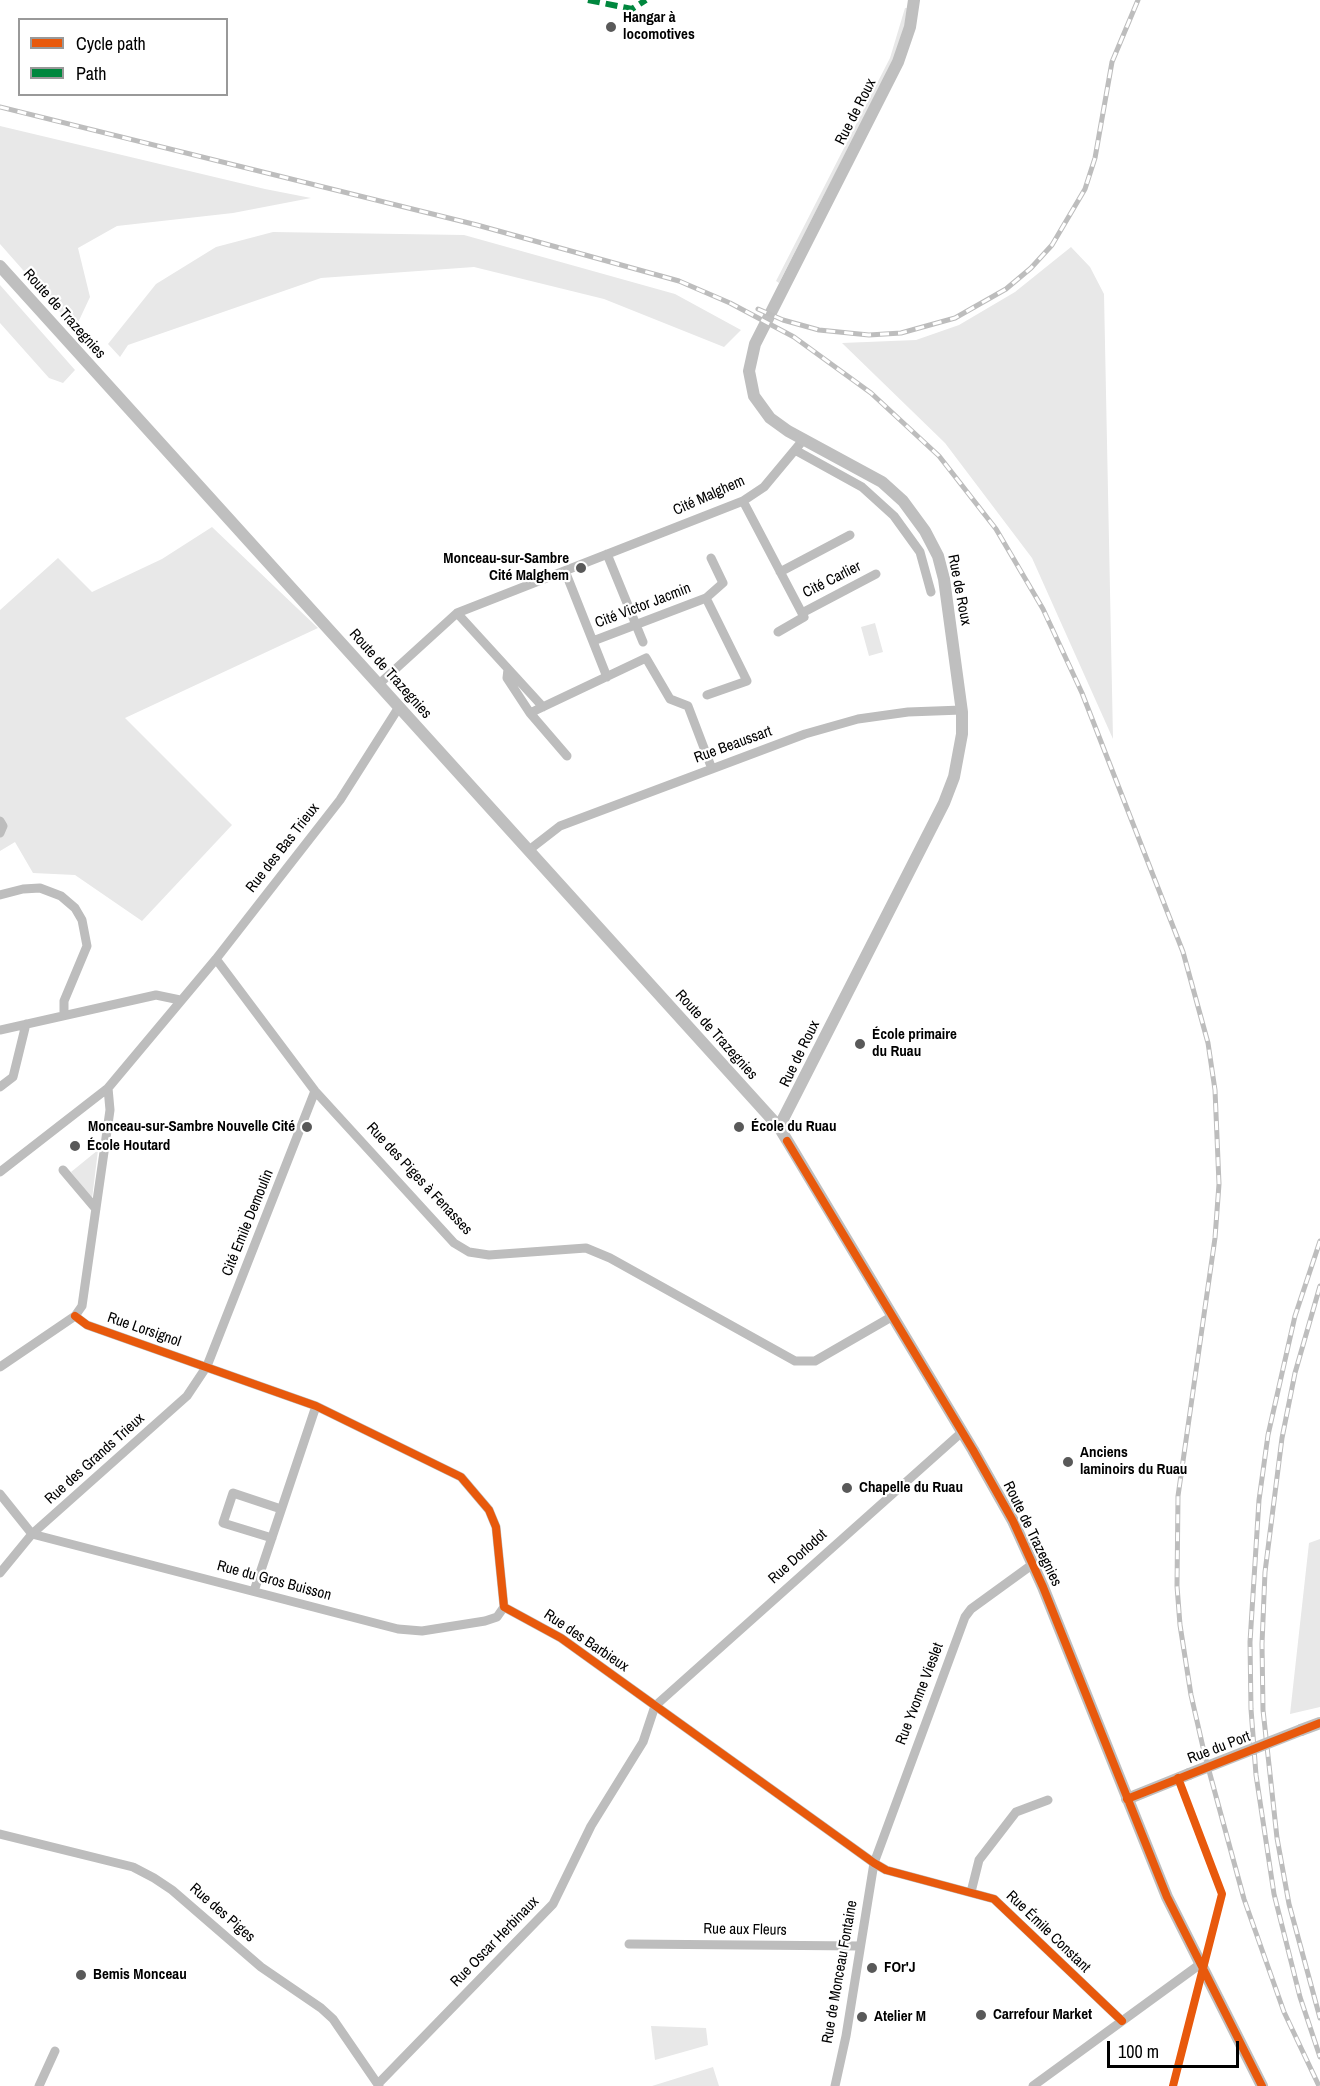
<!DOCTYPE html>
<meta charset="utf-8">
<style>
body{margin:0}
#map{position:relative;width:1320px;height:2086px;overflow:hidden;background:#fff;font-family:"Archivo Narrow",sans-serif}
canvas{display:block}
.legend{position:absolute;left:18px;top:18px;width:210px;height:78px;box-sizing:border-box;background:#fff;border:2px solid #999;margin:0;padding:8px 10px;list-style:none;font-size:18px;color:#000}
.legend li{display:flex;align-items:center;gap:12px;height:30px}
.legend b{width:30px;border:2px solid #999}
.scale{position:absolute;left:1107px;top:2041px;width:132px;height:27px;box-sizing:border-box;border:3px solid #000;border-top:0;padding-left:8px;font-size:18px;line-height:21px;white-space:nowrap;color:#000;-webkit-text-stroke:4px #fff;paint-order:stroke}
</style>
<div id="map">
<canvas width="1320" height="2086"></canvas>
<ul class="legend">
<li><b style="height:8px;background:#e8590c"></b>Cycle path</li>
<li><b style="height:8px;background:#00873e"></b>Path</li>
</ul>
<div class="scale">100 m</div>
</div>
<script>
const ctx = document.querySelector('canvas').getContext('2d');
ctx.lineJoin = 'round';
function fillPath(path, color) { ctx.fillStyle = color; ctx.fill(path, 'evenodd'); }
const toPath = rows => new Path2D(rows.map(r => 'M' + r).join(''));
function strokePath(path, color, width, dash) { ctx.strokeStyle = color; ctx.lineWidth = width; ctx.lineCap = dash ? 'butt' : 'round'; ctx.setLineDash(dash || []); ctx.stroke(path); }
function label(font, color, halo, rows, align = 'center') {
  ctx.font = font + ' "Archivo Narrow",sans-serif'; ctx.lineWidth = 4.5; ctx.setLineDash([]); ctx.textBaseline = 'middle'; ctx.strokeStyle = halo; ctx.fillStyle = color; for (const [text, x, y, turn = 0] of rows) {
    ctx.save(); ctx.translate(x, y); ctx.rotate((+turn || 0) * Math.PI / 180); ctx.textAlign = isNaN(turn) ? turn : align; if (halo) ctx.strokeText(text, 0, 0); ctx.fillText(text, 0, 0); ctx.restore();
  }
}
const green = toPath([
 [905,8,908,8,905,26,893,60,779,283,776,281,890,58],
 [0,126,265,189,311,198,233,213,117,226,78,248,90,297,75,329,0,244],
 [273,232,464,235,675,294,741,330,724,347,604,299,474,267,321,278,128,345,120,357,108,344,156,284,216,247],
 [1071,247,1090,267,1104,294,1113,739,1032,558,945,443,842,343,916,340,959,325,1015,292],
 [0,285,75,370,63,383,49,378,0,323],
 [212,527,318,628,125,718,232,825,142,921,75,875,33,873,15,842,0,851,0,610,58,558,92,592,162,559],
 [875,623,883,652,869,656,861,627],
 [98,1150,92,1199,71,1172],
 [1320,1539,1320,1707,1290,1714,1309,1543],
 [651,2026,706,2028,708,2045,655,2060],
 [713,2067,719,2086,652,2086]
]);
const street = toPath([
 [795,450,862,487,894,516,920,552,931,592],
 [743,501,804,617,778,632],
 [607,554,643,642],
 [565,571,607,677],
 [780,572,850,535],
 [706,598,723,583,711,558],
 [457,613,543,707],
 [802,613,876,574],
 [593,641,706,598,747,681,707,695],
 [508,669,507,678,530,713,567,756],
 [389,675,423,712],
 [379,684,457,613,743,501,764,487,804,439],
 [530,713,646,658,670,699,688,706,712,769],
 [0,821,3,826,0,833],
 [529,850,560,826,805,734,858,719,908,712,962,710],
 [0,895,23,889,40,888,61,896,75,908,82,920,87,946,64,1001,64,1014],
 [216,959,315,1091,454,1243,469,1252,489,1255,586,1248,610,1258,795,1361,815,1361,893,1316],
 [0,1030,156,995,180,1000],
 [0,1087,13,1077,26,1024],
 [63,1170,96,1209],
 [0,1172,108,1088,216,959,340,800,399,707],
 [75,1316,87,1325,316,1406,461,1477,489,1510,496,1527,504,1607,561,1638,874,1863,886,1870,994,1899,1122,2021],
 [0,1367,75,1316,82,1306,110,1110,108,1088],
 [0,1494,32,1534,398,1629,422,1631,485,1621,497,1617,504,1607],
 [272,1538,223,1523,233,1493,281,1509],
 [0,1573,32,1534,187,1396,207,1366,315,1091],
 [254,1591,316,1406],
 [0,1834,133,1867,154,1878,172,1890,261,1967,321,2008,333,2019,379,2086],
 [971,1892,979,1860,1016,1812,1048,1800],
 [629,1944,860,1946],
 [378,2084,553,1904,591,1826,643,1742,655,1706,962,1432],
 [39,2086,55,2051],
 [835,2086,846,2036,874,1863,965,1617,971,1609,1033,1564],
 [1033,2086,1199,1965]
]);
const secondary = toPath([
 [0,266,779,1127,973,1450,1013,1521,1043,1587,1167,1897,1262,2086],
 [779,1127,944,803,954,777,962,734,962,712,944,579,938,556,925,531,903,501,882,482,788,431,770,418,754,396,749,371,755,344,898,62,910,27,914,0],
 [1301,1730,1320,1723],
 [1127,1799,1189,1774]
]);
const rail = toPath([
 [0,107,477,225,679,281,730,303,794,337,871,393,939,456,996,529,1043,609,1082,693,1183,952,1208,1043,1215,1090,1219,1184,1215,1238,1178,1496,1177,1586,1180,1625,1191,1695,1205,1756,1244,1899,1284,2012,1319,2086],
 [758,309,783,320,819,330,869,335,901,333,955,318,1006,289,1031,268,1052,245,1085,189,1095,158,1112,62,1138,0],
 [1320,1241,1295,1316,1268,1435,1259,1500,1250,1642,1251,1709,1256,1775,1274,1894,1300,1997,1320,2057],
 [1320,1286,1295,1373,1282,1438,1265,1572,1262,1644,1263,1710,1277,1838,1289,1904,1320,2018]
]);
const secondaryBridge = toPath([
 [1189,1774,1301,1730]
]);
const quiet = toPath([
 [588,0,632,9,646,0]
]);
const cycleway = toPath([
 [787,1141,973,1450,1013,1521,1043,1587,1167,1897,1262,2086],
 [75,1316,87,1325,316,1406,461,1477,489,1510,496,1527,504,1607,561,1638,874,1863,886,1870,994,1899,1122,2021],
 [1127,1799,1320,1723],
 [1173,2086,1222,1894,1178,1778]
]);
const markers = [
 [611,27,6,"#595959"],
 [581,568,6,"#595959"],
 [860,1044,6,"#595959"],
 [307,1127,6,"#595959"],
 [739,1127,6,"#595959"],
 [75,1146,6,"#595959"],
 [1068,1462,6,"#595959"],
 [847,1488,6,"#595959"],
 [872,1968,6,"#595959"],
 [81,1975,6,"#595959"],
 [981,2015,6,"#595959"],
 [862,2017,6,"#595959"]
];
const poiNames = [
 ["Hangar à",623,18],
 ["locomotives",623,35],
 ["Monceau-sur-Sambre",569,559,"right"],
 ["Cité Malghem",569,576,"right"],
 ["École primaire",872,1035],
 ["du Ruau",872,1052],
 ["Monceau-sur-Sambre Nouvelle Cité",295,1127,"right"],
 ["École du Ruau",751,1127],
 ["École Houtard",87,1146],
 ["Anciens",1080,1453],
 ["laminoirs du Ruau",1080,1470],
 ["Chapelle du Ruau",859,1488],
 ["FOr'J",884,1968],
 ["Bemis Monceau",93,1975],
 ["Carrefour Market",993,2015],
 ["Atelier M",874,2017]
];
const streetNames = [
 ["Rue de Roux",856,112,-63],
 ["Route de Trazegnies",64,314,48],
 ["Cité Malghem",709,496,-24],
 ["Cité Carlier",832,580,-27],
 ["Rue de Roux",959,590,79],
 ["Cité Victor Jacmin",643,606,-21],
 ["Route de Trazegnies",390,674,48],
 ["Rue Beaussart",733,745,-20],
 ["Rue des Bas Trieux",283,848,-52],
 ["Route de Trazegnies",716,1035,48],
 ["Rue de Roux",800,1054,-64],
 ["Rue des Piges à Fenasses",419,1179,47],
 ["Cité Emile Demoulin",248,1223,-68],
 ["Rue Lorsignol",144,1330,19],
 ["Rue des Grands Trieux",95,1459,-42],
 ["Route de Trazegnies",1032,1534,64],
 ["Rue Dorlodot",798,1557,-42],
 ["Rue du Gros Buisson",274,1581,15],
 ["Rue des Barbieux",586,1641,34],
 ["Rue Yvonne Vieslet",920,1694,-69],
 ["Rue du Port",1219,1748,-21],
 ["Rue des Piges",222,1913,41],
 ["Rue aux Fleurs",745,1930,1],
 ["Rue Émile Constant",1048,1932,44],
 ["Rue Oscar Herbinaux",495,1942,-46],
 ["Rue de Monceau Fontaine",840,1972,-80]
];
fillPath(green, '#e8e8e8');
strokePath(street, '#bdbdbd', 9);
strokePath(secondary, '#bfbfbf', 12);
strokePath(rail, '#bdbdbd', 5);
strokePath(rail, '#fff', 3, [9]);
strokePath(secondaryBridge, '#bfbfbf', 12);
strokePath(quiet, '#00873e', 6, [12, 6]);
strokePath(cycleway, '#e8590c', 8);
for (const [x, y, r, color] of markers) { const dot = new Path2D(); dot.arc(x, y, r, 0, 2 * Math.PI); ctx.fillStyle = color; ctx.fill(dot); strokePath(dot, '#fff', 2); }
label('bold 15px', '#000', '#fff', poiNames, 'left');
label('15px', '#000', '#fff', streetNames);
</script>
